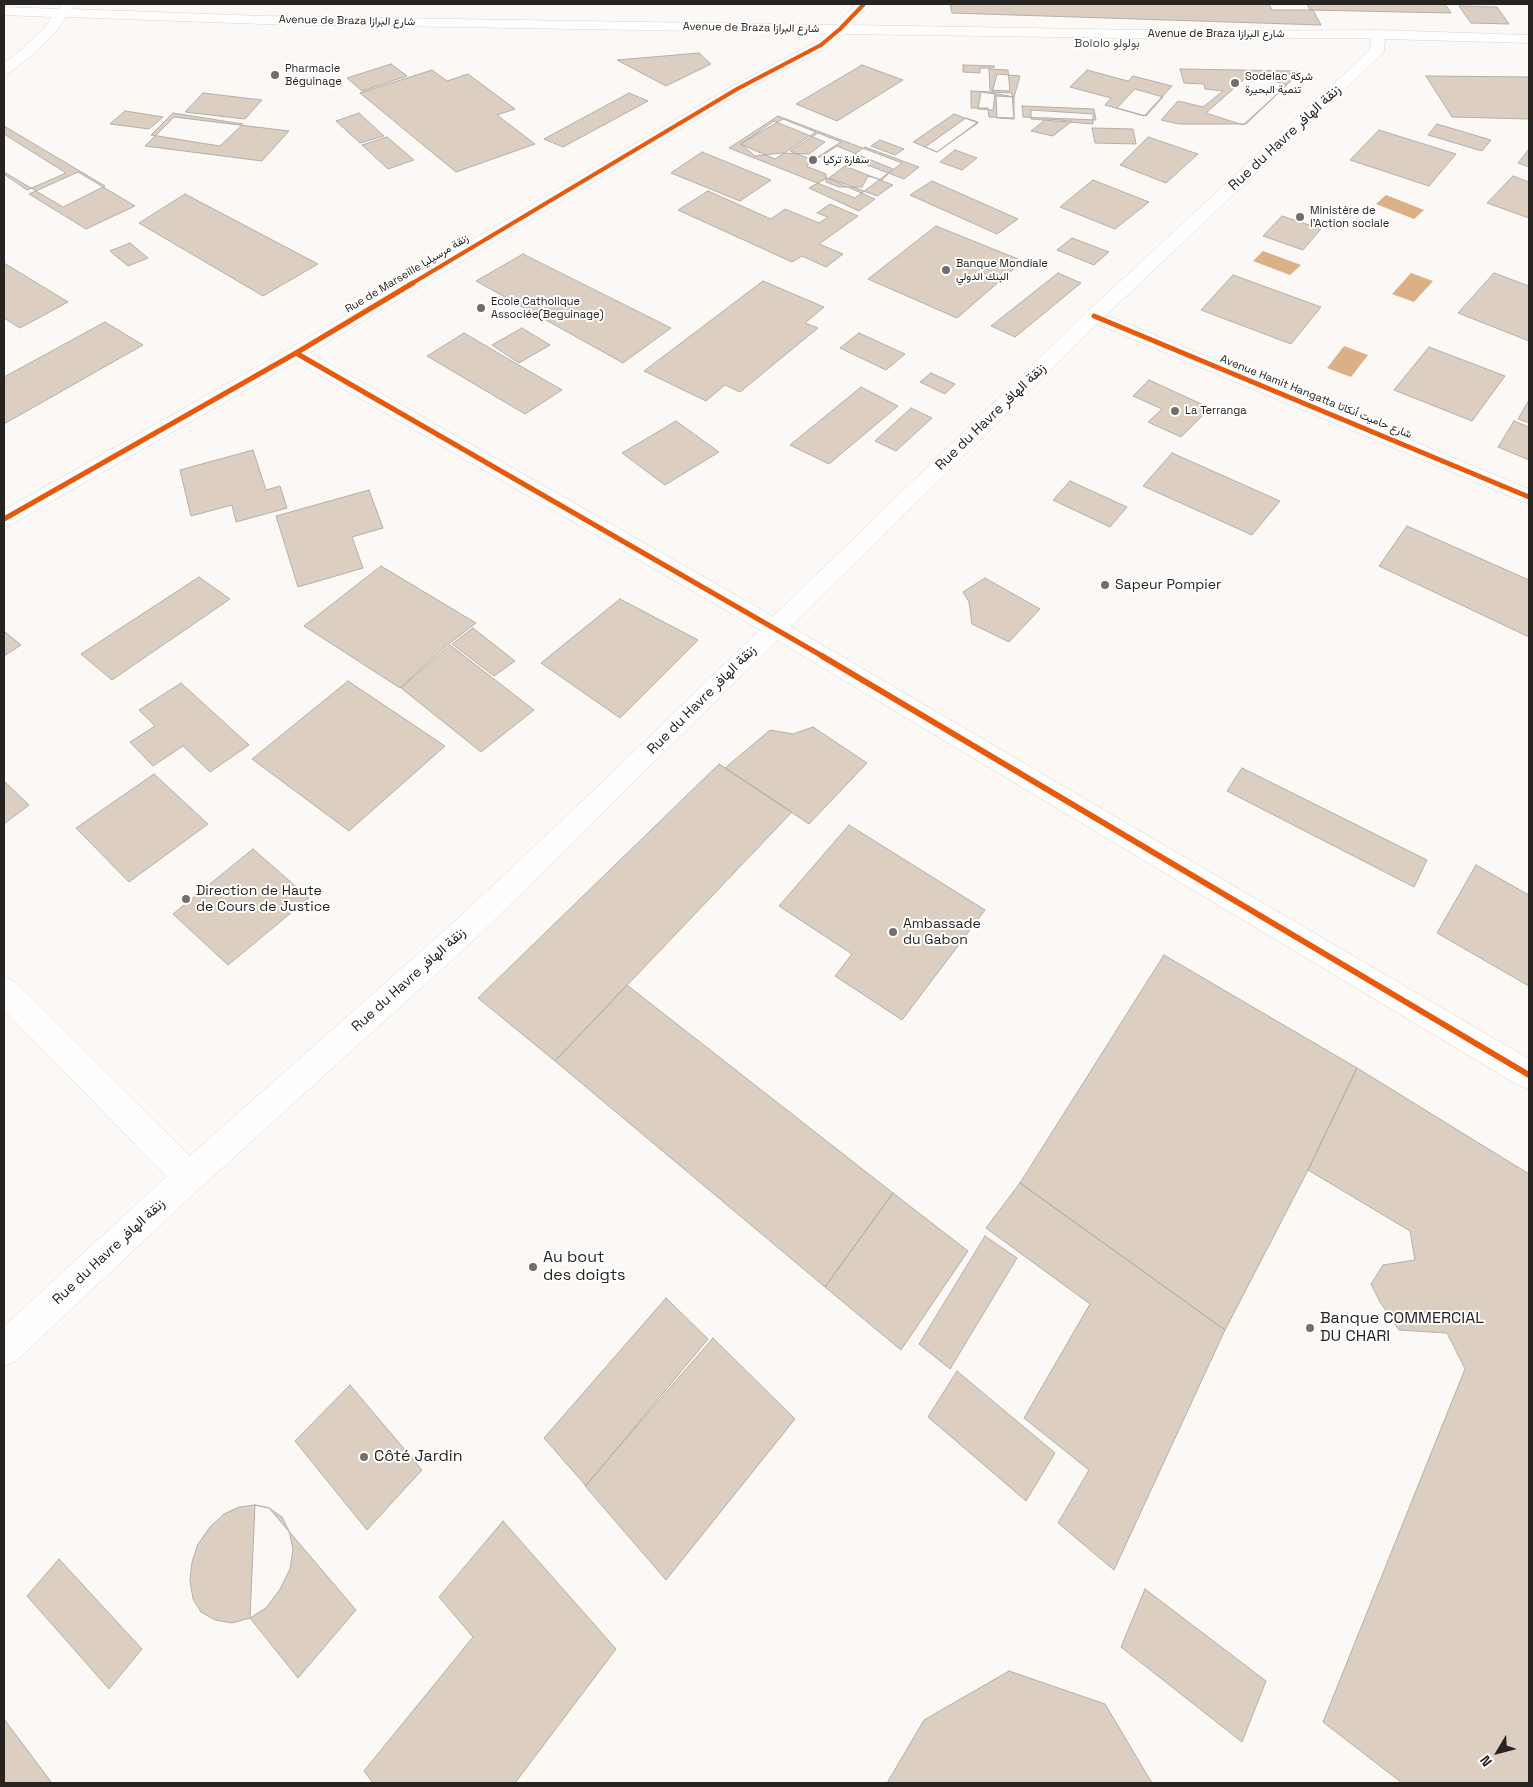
<!DOCTYPE html>
<meta charset="utf-8">
<style>
body{margin:0}
#map{position:relative;width:1533px;height:1787px;overflow:hidden;background:#fcf8f5;font-family:"Space Grotesk",sans-serif}
canvas{display:block}
.frame{position:absolute;inset:0;border:5px solid #262320;pointer-events:none}
.north{position:absolute;left:1473px;top:1727px;width:50px;height:50px;-webkit-text-stroke:4px #fff;paint-order:stroke;rotate:233deg;font-size:14px;font-weight:700;line-height:20px;text-align:center;color:#262320}
.north::after{content:'';display:block;margin:auto;width:18px;height:22px;background:#262320;clip-path:polygon(50% 0,100% 100%,50% 72%,0 100%)}
</style>
<div id="map">
<canvas width="1533" height="1787"></canvas>
<div class="frame"></div>
<div class="north">N</div>
</div>
<script>
const ctx = document.querySelector('canvas').getContext('2d');
ctx.lineJoin = 'round';
function fillPath(path, color) { ctx.fillStyle = color; ctx.fill(path, 'evenodd'); }
const toPath = rows => new Path2D(rows.map(r => 'M' + r).join(''));
function strokePath(path, color, width, dash) { ctx.strokeStyle = color; ctx.lineWidth = width; ctx.lineCap = dash ? 'butt' : 'round'; ctx.setLineDash(dash || []); ctx.stroke(path); }
function label(font, color, halo, rows, align = 'center') {
  ctx.font = font + ' "Space Grotesk",Vazirmatn,sans-serif'; ctx.lineWidth = 4; ctx.setLineDash([]); ctx.textBaseline = 'middle'; ctx.strokeStyle = halo; ctx.fillStyle = color; for (const [text, x, y, turn = 0] of rows) {
    ctx.save(); ctx.translate(x, y); ctx.rotate((+turn || 0) * Math.PI / 180); ctx.textAlign = isNaN(turn) ? turn : align; if (halo) ctx.strokeText(text, 0, 0); ctx.fillText(text, 0, 0); ctx.restore();
  }
}
const water = toPath([
 [1386,195,1424,210,1414,219,1376,204],
 [1263,251,1301,265,1290,275,1253,261],
 [1411,273,1433,281,1414,302,1392,294],
 [1344,346,1368,355,1351,377,1327,368]
]);
const building = toPath([
 [950,4,1269,4,1272,10,1313,10,1321,25,952,13,950,4],
 [1307,4,1445,4,1451,13,1310,10,1307,4],
 [1459,6,1497,7,1509,24,1471,23,1459,6],
 [699,53,711,64,666,86,617,60,699,53],
 [391,64,407,76,362,91,347,78,391,64],
 [862,65,903,80,837,121,796,104,862,65],
 [963,65,995,66,993,68,980,68,980,73,963,72,963,65],
 [989,69,1008,70,1010,91,990,90,989,69],
 [1180,69,1297,71,1298,74,1246,124,1179,124,1161,120,1178,101,1203,107,1223,91,1205,89,1204,84,1184,83,1180,69],
 [432,70,447,81,468,74,515,109,497,115,535,144,456,172,360,93,432,70],
 [1087,70,1128,81,1133,76,1172,86,1144,116,1105,105,1111,98,1070,87,1087,70],
 [997,74,1020,76,1014,97,992,93,997,74],
 [1250,74,1287,85,1243,125,1206,113,1250,74],
 [1426,76,1529,77,1529,119,1452,117,1426,76],
 [1135,89,1163,97,1146,116,1117,108,1135,89],
 [971,91,1012,93,1014,118,989,117,988,108,971,108,971,91],
 [981,92,995,94,993,110,978,109,981,92],
 [203,93,262,100,245,119,185,112,203,93],
 [629,93,648,101,563,147,544,139,629,93],
 [996,96,1014,97,1014,119,997,118,996,96],
 [1022,106,1094,109,1096,120,1023,117,1022,106],
 [1031,110,1093,114,1093,124,1031,119,1031,110],
 [125,111,163,117,149,129,110,124,125,111],
 [173,113,243,124,220,146,151,135,173,113],
 [359,113,384,136,360,143,336,121,359,113],
 [954,114,978,123,937,152,913,142,954,114],
 [778,116,902,163,855,198,729,148,778,116],
 [174,117,289,131,262,161,145,146,174,117],
 [966,118,978,122,937,152,925,147,966,118],
 [783,119,816,132,775,159,740,144,783,119],
 [1046,119,1072,121,1053,136,1031,131,1046,119],
 [774,121,825,142,809,154,782,153,755,156,741,144,774,121],
 [1437,124,1491,140,1482,151,1428,135,1437,124],
 [4,126,105,186,63,207,4,172,4,126],
 [1092,128,1133,129,1136,144,1095,143,1092,128],
 [1379,130,1456,154,1429,186,1350,160,1379,130],
 [818,133,841,142,813,160,790,151,818,133],
 [4,134,66,173,27,190,4,174,4,134],
 [387,137,414,160,388,169,362,145,387,137],
 [1148,137,1198,154,1166,183,1120,165,1148,137],
 [880,140,904,149,895,155,871,146,880,140],
 [837,146,893,169,882,180,868,176,862,187,839,187,826,182,826,174,806,166,837,146],
 [865,147,919,167,904,179,849,158,865,147],
 [1529,149,1529,167,1518,163,1529,149],
 [955,150,977,158,962,170,940,162,955,150],
 [702,152,771,180,740,201,671,173,702,152],
 [845,166,893,185,877,196,829,178,845,166],
 [78,172,135,206,86,229,29,194,78,172],
 [1513,176,1529,182,1529,218,1487,203,1513,176],
 [827,178,875,199,859,211,809,188,827,178],
 [1093,180,1149,202,1115,229,1060,207,1093,180],
 [932,181,1018,219,997,234,910,195,932,181],
 [708,191,771,219,785,209,819,223,828,217,817,213,830,204,858,216,819,244,843,254,826,267,802,256,792,262,678,210,708,191],
 [185,194,318,264,263,296,139,223,185,194],
 [1282,216,1321,229,1303,250,1263,236,1282,216],
 [936,226,1023,261,957,318,868,279,936,226],
 [1072,238,1109,252,1094,265,1057,250,1072,238],
 [130,243,148,258,128,266,110,251,130,243],
 [523,254,671,328,623,363,476,281,523,254],
 [4,263,68,302,20,328,4,318,4,263],
 [1058,273,1081,283,1015,337,991,326,1058,273],
 [1494,273,1529,286,1529,341,1458,313,1494,273],
 [1233,275,1321,307,1291,344,1201,310,1233,275],
 [763,281,824,307,805,323,818,328,740,392,725,385,706,401,644,371,763,281],
 [105,322,143,345,4,424,4,377,105,322],
 [522,328,550,345,519,363,492,345,522,328],
 [464,333,510,360,562,390,525,414,427,356,464,333],
 [859,333,905,354,886,370,840,348,859,333],
 [1429,347,1505,376,1472,421,1394,390,1429,347],
 [931,373,955,384,945,394,920,382,931,373],
 [1149,380,1210,408,1181,437,1148,422,1162,409,1133,396,1149,380],
 [861,387,898,406,829,464,790,445,861,387],
 [1529,400,1529,423,1518,419,1529,400],
 [911,408,932,418,896,451,875,441,911,408],
 [676,421,719,452,665,485,622,453,676,421],
 [1514,421,1529,427,1529,460,1498,447,1514,421],
 [253,450,266,490,280,486,287,508,236,522,232,505,191,516,180,470,253,450],
 [1172,453,1280,501,1252,535,1143,486,1172,453],
 [1070,481,1127,507,1110,527,1053,500,1070,481],
 [369,490,383,528,352,537,363,568,298,587,276,516,369,490],
 [1407,526,1529,580,1529,637,1379,566,1407,526],
 [381,566,476,623,446,646,400,688,304,626,381,566],
 [199,577,230,599,112,680,81,654,199,577],
 [985,578,1040,609,1009,642,972,624,969,602,963,592,985,578],
 [620,599,698,640,620,718,541,663,620,599],
 [473,628,515,661,494,676,452,644,473,628],
 [4,631,21,645,4,656,4,631],
 [450,645,534,710,481,752,401,688,450,645],
 [348,681,445,746,349,831,252,759,348,681],
 [181,683,249,745,210,772,183,746,153,766,130,742,155,726,139,710,181,683],
 [813,727,867,763,809,824,725,768,770,730,793,734,813,727],
 [719,764,792,812,555,1061,478,998,719,764],
 [1242,768,1427,860,1414,887,1227,791,1242,768],
 [154,774,208,824,129,882,76,828,154,774],
 [4,781,29,805,4,824,4,781],
 [849,825,985,910,902,1020,835,976,852,954,779,906,849,825],
 [253,849,309,898,228,965,173,914,253,849],
 [1476,865,1529,895,1529,986,1437,933,1476,865],
 [1164,955,1357,1068,1308,1170,1225,1330,1020,1183,1164,955],
 [627,985,893,1193,825,1287,555,1061,627,985],
 [1357,1068,1529,1174,1529,1783,1402,1783,1323,1722,1465,1369,1447,1333,1399,1330,1380,1302,1371,1284,1383,1265,1415,1260,1410,1231,1308,1170,1357,1068],
 [1020,1183,1225,1330,1114,1570,1058,1523,1089,1470,1024,1418,1090,1304,986,1228,1020,1183],
 [893,1193,968,1251,901,1350,825,1287,893,1193],
 [985,1236,1017,1258,950,1369,919,1344,985,1236],
 [666,1298,708,1339,586,1486,544,1438,666,1298],
 [713,1338,795,1419,666,1580,585,1486,713,1338],
 [957,1371,1055,1453,1026,1501,928,1417,957,1371],
 [350,1385,422,1470,367,1530,295,1441,350,1385],
 [255,1505,269,1508,282,1517,289,1531,293,1549,290,1569,280,1589,267,1607,250,1618,232,1623,215,1620,201,1612,193,1599,190,1580,192,1562,198,1544,210,1527,224,1514,239,1507,255,1505],
 [255,1505,269,1508,356,1610,298,1678,250,1618,255,1505],
 [503,1521,616,1649,515,1783,373,1783,364,1771,473,1637,439,1597,503,1521],
 [59,1559,142,1649,109,1689,27,1596,59,1559],
 [1145,1589,1266,1681,1242,1742,1121,1647,1145,1589],
 [1009,1671,1105,1704,1152,1783,887,1783,924,1720,1009,1671],
 [4,1719,52,1783,4,1783,4,1719]
]);
const street = toPath([
 [1094,310,1529,489,1529,504,1087,320,1085,316,1087,312,1094,310],
 [296,347,303,349,783,622,1529,1059,1529,1089,1518,1085,767,634,289,357,286,353,289,349,296,347],
 [4,977,14,981,200,1166,205,1177,200,1188,189,1193,178,1188,4,1010,4,977]
]);
const secondary = toPath([
 [62,4,76,4,72,9,263,16,836,25,856,4,871,4,852,25,1200,31,1378,30,1529,35,1529,43,1385,39,1384,51,1382,54,1101,320,474,940,200,1188,16,1361,4,1366,4,1326,178,1166,454,922,612,773,1087,312,1370,50,1371,38,1200,39,843,34,826,48,742,92,303,357,12,524,4,526,4,510,289,349,732,86,816,42,826,33,263,24,66,17,55,33,30,57,9,73,4,74,4,63,20,51,45,27,52,17,4,15,4,7,58,9,62,4]
]);
const cyclewayFar2 = toPath([
 [411,284,737,89,821,45,840,29,864,4]
]);
const cyclewayFar1 = toPath([
 [1094,316,1529,497],
 [296,353,824,657],
 [4,519,296,353,413,283]
]);
const cycleway = toPath([
 [822,656,1529,1075]
]);
const markers = [
 [275,75,5,"#716e6b"],
 [1235,83,5,"#716e6b"],
 [813,160,5,"#716e6b"],
 [1300,217,5,"#716e6b"],
 [946,270,5,"#716e6b"],
 [481,308,5,"#716e6b"],
 [1175,411,5,"#716e6b"],
 [1105,585,5,"#716e6b"],
 [186,899,5,"#716e6b"],
 [893,932,5,"#716e6b"],
 [533,1267,5,"#716e6b"],
 [1310,1328,5,"#716e6b"],
 [364,1457,5,"#716e6b"]
];
const farStreetnames = [
 ["Avenue de Braza شارع البرازا",347,21,1],
 ["Avenue de Braza شارع البرازا",751,28,1],
 ["Avenue de Braza شارع البرازا",1216,34],
 ["Rue de Marseille زنقة مرسيليا",407,274,-31],
 ["Avenue Hamit Hangatta شارع حاميت أنكاتا",1316,397,22]
];
const farPoinames = [
 ["Pharmacie",285,69],
 ["Béguinage",285,82],
 ["Sodelac شركة",1245,77],
 ["تنمية البحيرة",1245,90],
 ["سفارة تركيا",823,160],
 ["Ministère de",1310,211],
 ["l'Action sociale",1310,224],
 ["Banque Mondiale",956,264],
 ["البنك الدولي",956,277],
 ["Ecole Catholique",491,302],
 ["Associée(Beguinage)",491,315],
 ["La Terranga",1185,411]
];
const farNeighbourhoodnames = [
 ["Bololo بولولو",1107,44]
];
const streetNames = [
 ["Rue du Havre زنقة الهافر",1285,138,-43],
 ["Rue du Havre زنقة الهافر",991,417,-44],
 ["Rue du Havre زنقة الهافر",702,700,-45],
 ["Rue du Havre زنقة الهافر",409,980,-42],
 ["Rue du Havre زنقة الهافر",109,1252,-43]
];
const poiNames = [
 ["Sapeur Pompier",1115,585],
 ["Direction de Haute",196,891],
 ["de Cours de Justice",196,907],
 ["Ambassade",903,924],
 ["du Gabon",903,940]
];
const nearPoinames = [
 ["Au bout",543,1258],
 ["des doigts",543,1276],
 ["Banque COMMERCIAL",1320,1319],
 ["DU CHARI",1320,1337],
 ["Côté Jardin",374,1457]
];
fillPath(water, '#dbb086');
fillPath(building, '#dccec1');
strokePath(building, '#b2afac', 1);
strokePath(street, '#d7d4d1', 1);
strokePath(secondary, '#d7d4d1', 1);
fillPath(street, '#fffefe');
fillPath(secondary, '#fffefe');
strokePath(cyclewayFar2, '#e8590c', 4);
strokePath(cyclewayFar1, '#e8590c', 5);
strokePath(cycleway, '#e8590c', 6);
for (const [x, y, r, color] of markers) { const dot = new Path2D(); dot.arc(x, y, r, 0, 2 * Math.PI); ctx.fillStyle = color; ctx.fill(dot); strokePath(dot, '#fff', 2); }
label('11px', '#262320', '#fff', farStreetnames);
label('11px', '#262320', '#fff', farPoinames, 'left');
label('12px', '#544d46', '#fff', farNeighbourhoodnames);
label('14px', '#262320', '#fff', streetNames);
label('14px', '#262320', '#fff', poiNames, 'left');
label('16px', '#262320', '#fff', nearPoinames, 'left');
</script>
